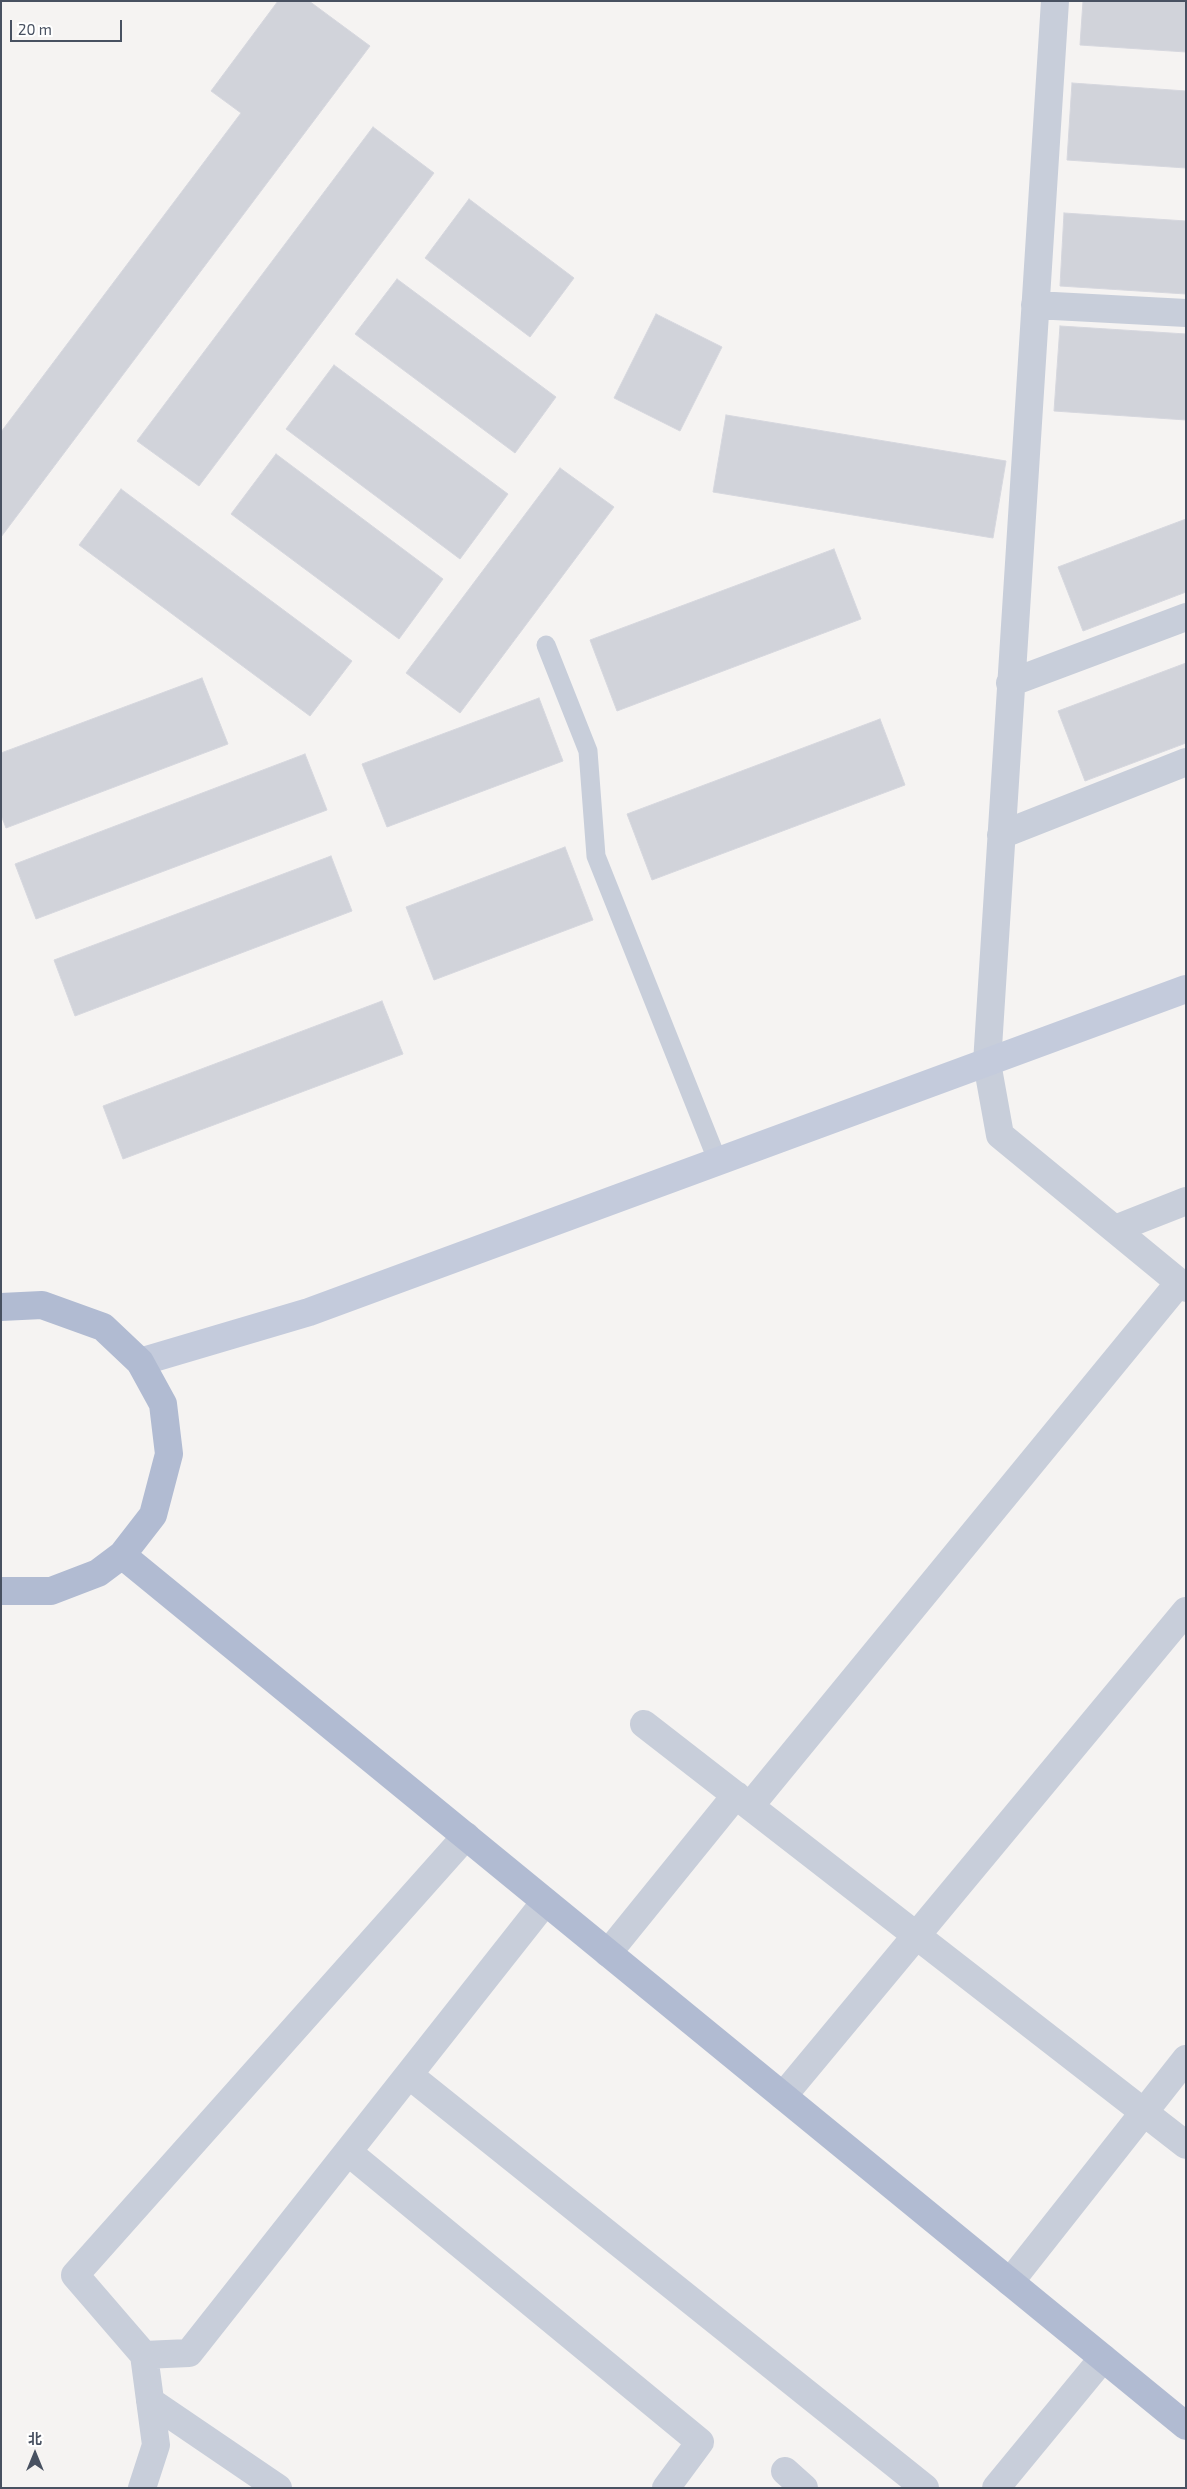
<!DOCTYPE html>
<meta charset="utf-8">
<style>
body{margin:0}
#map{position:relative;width:1187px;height:2489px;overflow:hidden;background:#f5f3f2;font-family:"Exo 2","Noto Sans SC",sans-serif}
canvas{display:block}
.frame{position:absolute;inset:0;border:2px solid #485161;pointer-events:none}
.north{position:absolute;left:10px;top:2429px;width:50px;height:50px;-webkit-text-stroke:4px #fff;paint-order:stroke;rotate:0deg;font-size:14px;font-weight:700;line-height:20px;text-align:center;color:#485161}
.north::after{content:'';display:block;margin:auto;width:18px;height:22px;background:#485161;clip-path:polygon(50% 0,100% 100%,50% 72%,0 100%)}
.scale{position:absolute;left:10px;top:20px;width:112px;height:22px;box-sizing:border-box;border:2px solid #485161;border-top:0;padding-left:6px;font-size:15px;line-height:18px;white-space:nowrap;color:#485161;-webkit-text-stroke:4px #fff;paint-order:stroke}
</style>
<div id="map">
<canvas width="1187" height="2489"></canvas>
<div class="frame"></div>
<div class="north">北</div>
<div class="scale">20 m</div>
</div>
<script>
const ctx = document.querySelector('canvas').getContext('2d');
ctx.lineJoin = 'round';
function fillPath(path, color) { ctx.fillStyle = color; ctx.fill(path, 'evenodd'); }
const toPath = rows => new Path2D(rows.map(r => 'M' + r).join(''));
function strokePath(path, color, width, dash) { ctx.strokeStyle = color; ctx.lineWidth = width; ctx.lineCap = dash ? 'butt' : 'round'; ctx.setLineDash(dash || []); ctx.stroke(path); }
const building = toPath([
 [278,1,309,1,370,46,1,537,1,432,241,113,211,91,278,1],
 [1083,1,1186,1,1186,52,1080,45,1083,1],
 [1072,83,1186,91,1186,168,1067,160,1072,83],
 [373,127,434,173,199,486,137,441,373,127],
 [469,199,574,278,530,337,425,258,469,199],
 [1064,213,1186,221,1186,294,1060,286,1064,213],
 [397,279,556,397,515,453,355,334,397,279],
 [656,314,722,347,680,431,614,398,656,314],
 [1060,326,1186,334,1186,420,1054,411,1060,326],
 [334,365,508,494,460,559,286,429,334,365],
 [726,415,1006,461,993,538,713,492,726,415],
 [276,454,443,579,399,639,231,514,276,454],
 [560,468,614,507,460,713,406,673,560,468],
 [121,489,352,661,310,716,79,545,121,489],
 [1186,519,1186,592,1083,631,1058,567,1186,519],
 [834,549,861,619,617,711,590,640,834,549],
 [1186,663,1186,743,1085,781,1058,711,1186,663],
 [202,678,228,744,6,828,1,815,1,753,202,678],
 [539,698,563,761,387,827,362,764,539,698],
 [880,719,905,785,652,880,627,814,880,719],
 [305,754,327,810,36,919,15,864,305,754],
 [565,847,593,920,434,980,406,907,565,847],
 [331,856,352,911,75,1016,54,960,331,856],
 [382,1001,403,1054,123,1159,103,1106,382,1001]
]);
const lane = toPath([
 [546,645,588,751,596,856,718,1162]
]);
const street = toPath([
 [1055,1,987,1063,1000,1135,1186,1288],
 [1035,305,1186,313],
 [1010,683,1186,617],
 [1001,835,1186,762],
 [1115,1229,1186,1201],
 [644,1724,1186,2145],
 [750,1806,1179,1283],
 [608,1953,736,1795],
 [409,2075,925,2488],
 [783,2096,1186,1611],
 [348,2152,700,2442,666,2488],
 [1010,2282,1186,2059],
 [144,2355,189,2353,545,1902],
 [150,2401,278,2488],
 [785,2471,804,2488],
 [142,2488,156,2445,144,2355,75,2275,466,1836],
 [996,2488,1103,2358]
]);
const secondary = toPath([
 [140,1362,309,1312,1186,989]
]);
const primary = toPath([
 [1,1307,42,1305,103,1327,140,1362,163,1404,169,1454,153,1515,122,1555,98,1573,51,1591,1,1591],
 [122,1555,1186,2426]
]);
fillPath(building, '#d1d3da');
strokePath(building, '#d6d7de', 1);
strokePath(lane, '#c8ceda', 19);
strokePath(street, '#c8ceda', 28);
strokePath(secondary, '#c4cbdc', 28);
strokePath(primary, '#b1bbd2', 28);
</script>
